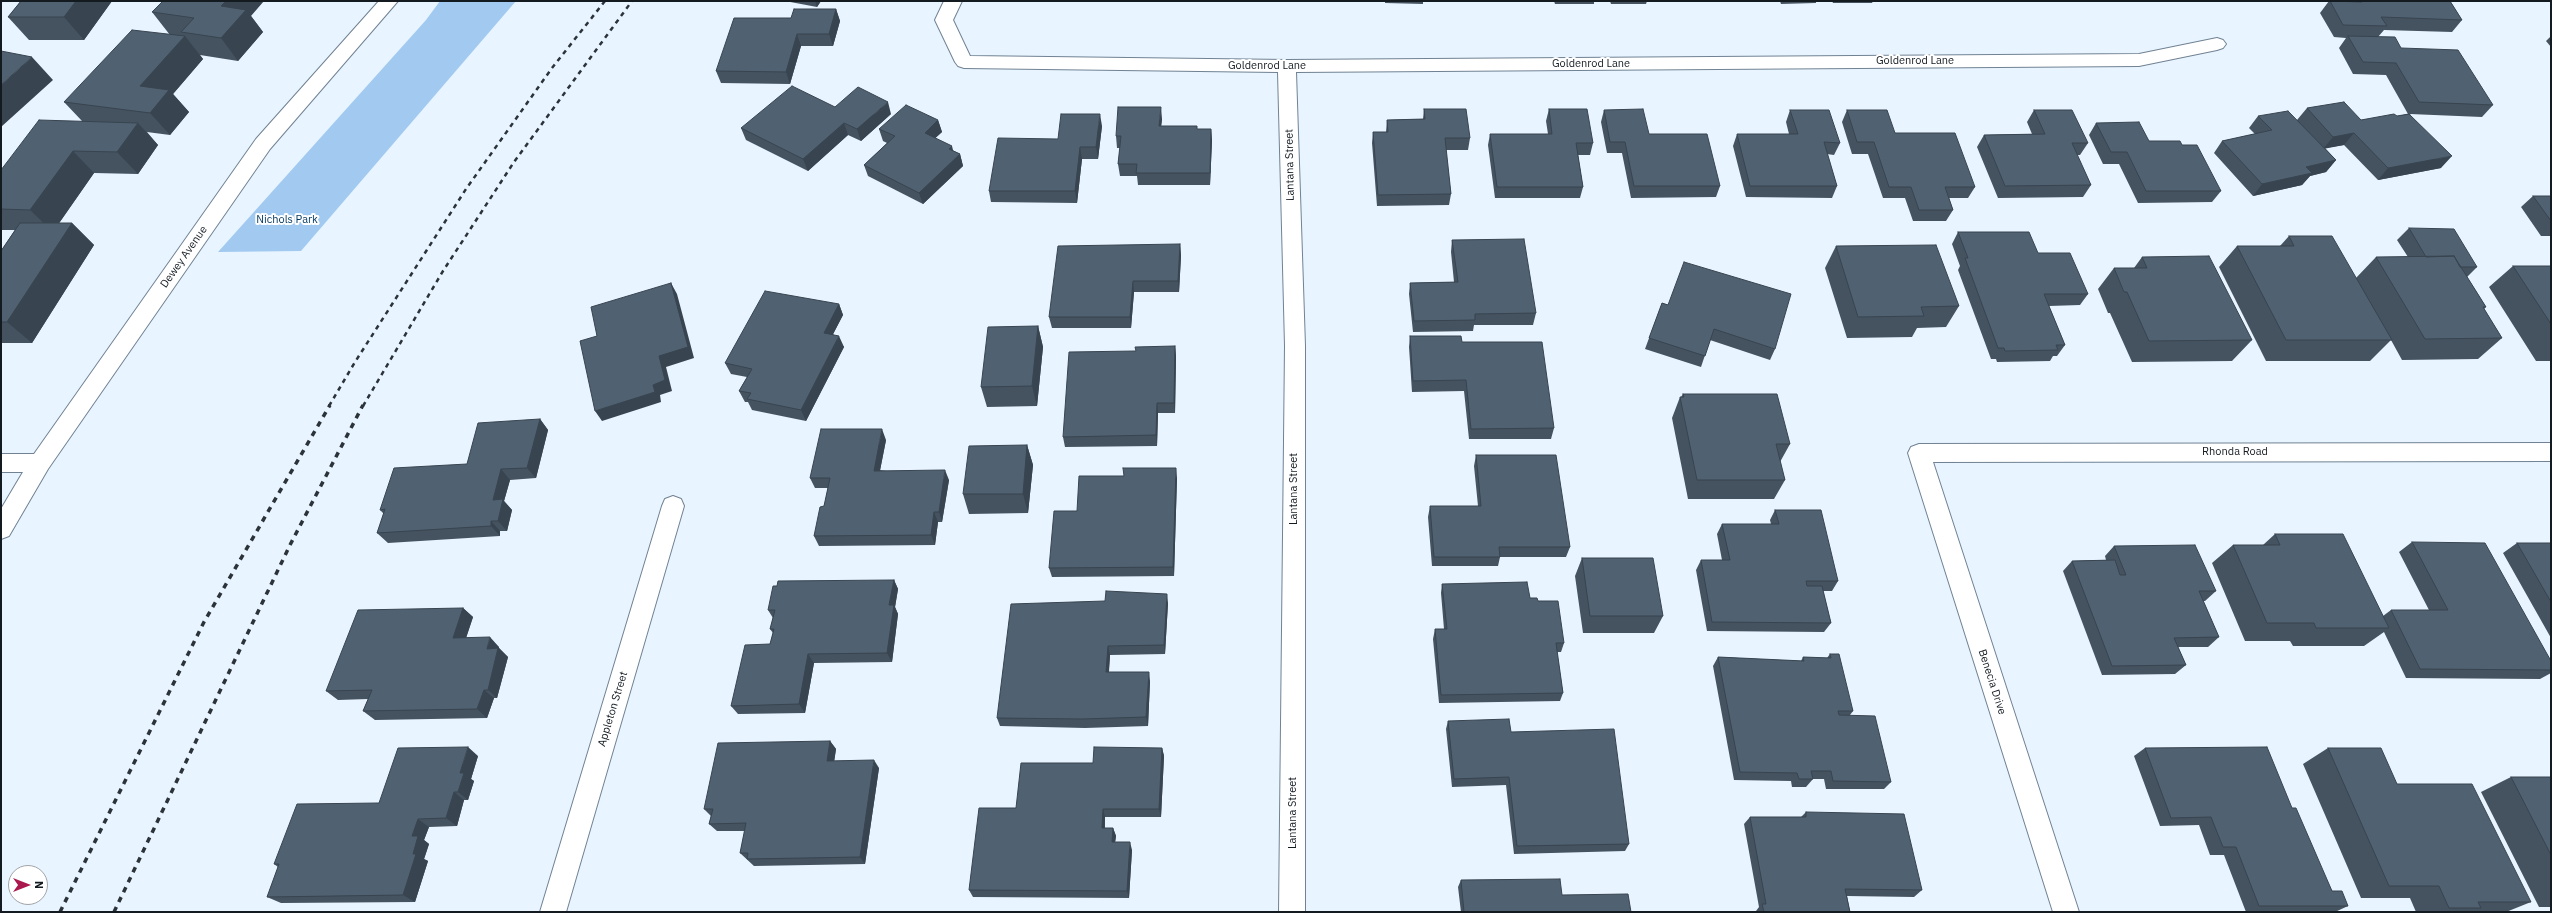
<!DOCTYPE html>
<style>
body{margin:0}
#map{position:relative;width:2552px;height:913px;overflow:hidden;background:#e8f4ff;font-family:"IBM Plex Sans",sans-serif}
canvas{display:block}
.frame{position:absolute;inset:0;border:2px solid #131a20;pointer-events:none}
.north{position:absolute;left:8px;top:865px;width:40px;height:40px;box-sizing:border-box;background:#fff;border:1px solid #a1a3a6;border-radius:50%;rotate:90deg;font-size:11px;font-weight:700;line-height:16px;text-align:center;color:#131a20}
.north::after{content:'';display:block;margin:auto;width:14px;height:18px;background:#ab184d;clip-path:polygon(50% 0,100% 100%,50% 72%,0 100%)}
</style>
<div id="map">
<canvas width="2552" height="913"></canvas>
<div class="frame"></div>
<div class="north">N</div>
</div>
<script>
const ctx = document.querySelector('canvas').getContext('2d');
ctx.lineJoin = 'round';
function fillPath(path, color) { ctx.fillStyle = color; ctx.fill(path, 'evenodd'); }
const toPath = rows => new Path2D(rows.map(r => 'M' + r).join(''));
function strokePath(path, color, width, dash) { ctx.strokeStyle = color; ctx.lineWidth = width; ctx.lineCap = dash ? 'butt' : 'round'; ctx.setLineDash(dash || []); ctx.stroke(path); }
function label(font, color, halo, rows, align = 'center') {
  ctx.font = font + ' "IBM Plex Sans",sans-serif'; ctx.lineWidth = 4; ctx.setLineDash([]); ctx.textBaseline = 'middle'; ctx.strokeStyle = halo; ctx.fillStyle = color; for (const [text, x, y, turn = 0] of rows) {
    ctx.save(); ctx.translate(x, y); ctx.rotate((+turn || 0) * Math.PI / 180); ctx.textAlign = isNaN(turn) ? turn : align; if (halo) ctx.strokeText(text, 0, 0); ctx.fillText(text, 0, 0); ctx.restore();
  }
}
const green = toPath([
 [440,1,516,1,301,251,218,252,426,20]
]);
const minor = toPath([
 [379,1,398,1,270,149,48,469,9,536,1,539,1,509,23,472,1,472,1,454,34,454,256,139,379,1],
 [944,1,962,1,953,20,970,56,1287,60,2139,54,2217,38,2223,40,2226,44,2223,48,2217,50,2139,66,1296,72,1305,346,1305,912,1279,912,1285,346,1278,72,964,68,958,66,955,62,935,20,944,1],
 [2551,443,2551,461,1933,462,2079,912,2053,912,1908,453,1911,447,1919,444,2551,443],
 [673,496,681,499,684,506,566,912,540,912,662,506,665,499,673,496]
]);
const railFar1 = toPath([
 [329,406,355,362,466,189,552,68,605,1],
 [363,406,443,271,514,162,632,1]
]);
const rail = toPath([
 [60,912,204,622,330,405],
 [114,912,290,545,363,405]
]);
const wall = toPath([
 [21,1,112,1,84,40,29,40,8,17],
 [785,1,821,1,817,7],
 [1385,1,1423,1,1423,4,1385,3],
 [1554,1,1594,1,1594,4,1555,4],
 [1610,1,1647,1,1646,4,1611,4],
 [1780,1,1816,1,1816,3,1781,4],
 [1832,1,1873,1,1872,3,1833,3],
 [2329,1,2450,1,2462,20,2452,32,2384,30,2378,37,2401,48,2493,105,2482,117,2410,114,2441,168,2378,180,2344,145,2325,148,2336,160,2326,172,2310,176,2302,185,2253,196,2214,153,2222,141,2255,134,2249,128,2258,116,2297,120,2307,108,2361,120,2397,116,2408,114,2386,75,2353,74,2339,48,2346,38,2334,37,2320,13],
 [836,9,840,21,833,46,801,46,790,84,721,83,716,71,791,18],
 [152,12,251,16,263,32,238,61,200,55,203,59,173,94,189,112,170,135,147,132,158,145,138,174,94,173,59,223,72,223,94,245,32,343,1,343,1,251,15,230,1,230,1,170,82,121,64,102,170,35],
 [2551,36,2551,47,2546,41],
 [1424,109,1470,138,1468,150,1446,150,1451,194,1449,205,1377,206,1372,143,1373,132,1386,132,1387,120,1423,119],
 [1549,109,1593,143,1590,155,1578,155,1583,187,1580,198,1495,198,1488,145,1490,134,1548,134,1546,121],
 [1604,110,1720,186,1716,197,1631,198,1622,153,1607,153,1601,122],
 [1790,110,1840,143,1834,155,1827,154,1837,186,1832,198,1746,197,1733,146,1737,134,1789,134,1786,122],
 [1847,110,1895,133,1975,187,1968,198,1949,198,1953,210,1946,221,1913,221,1905,198,1883,198,1868,154,1852,154,1842,122],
 [2034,110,2088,143,2080,155,2077,155,2091,185,2083,197,1998,198,1977,147,1984,135,2032,134,2027,122],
 [891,114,861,141,848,135,808,171,746,140,741,128],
 [1162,119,1161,126,1197,126,1197,129,1211,129,1212,141,1210,185,1138,185,1137,176,1120,176,1118,164,1120,148,1117,148,1116,136],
 [938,120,942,132,935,138,954,151,960,154,963,166,923,204,868,176,864,165,887,143,883,141,879,129],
 [2096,123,2149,141,2182,145,2221,191,2212,202,2138,203,2119,164,2103,164,2089,135],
 [1102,126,1098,159,1082,159,1077,203,991,202,989,191,1058,139],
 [2533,196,2551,196,2551,236,2541,236,2521,207],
 [2409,228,2477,267,2467,277,2486,307,2484,309,2502,338,2478,359,2402,360,2391,340,2370,361,2266,361,2219,267,2237,246,2280,246,2289,236,2356,278,2376,257,2408,257,2397,240],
 [1958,232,2038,253,2088,294,2080,305,2049,306,2065,345,2057,356,2053,356,2050,361,1997,362,1996,359,1991,359,1958,270,1960,266,1952,244],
 [1452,240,1536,313,1533,325,1474,325,1473,331,1413,332,1409,294,1410,283,1454,282,1451,252],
 [1180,244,1181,256,1179,292,1134,292,1131,328,1052,328,1049,317],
 [1836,246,1959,306,1946,327,1917,328,1912,337,1847,338,1825,268],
 [2142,257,2252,340,2232,361,2132,362,2110,313,2108,313,2098,289,2114,268,2134,268],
 [2513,266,2551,266,2551,361,2536,361,2489,287],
 [1662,303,1668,305,1775,349,1770,360,1710,340,1701,367,1645,349],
 [839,304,843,315,833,334,844,347,806,421,752,410,748,402,745,402,739,391,747,377,731,374,725,363],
 [1038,326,1043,347,1037,406,987,407,981,387],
 [1410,336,1462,342,1554,428,1551,439,1469,439,1464,391,1412,392,1409,347],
 [1175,346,1176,357,1175,413,1158,413,1157,446,1065,447,1063,437,1136,351],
 [1683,394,1790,444,1780,462,1785,480,1774,499,1688,499,1672,418,1680,397,1681,397],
 [540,419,548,430,536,478,510,480,504,501,512,510,507,531,500,531,500,536,388,543,377,533,384,514,380,510,467,464],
 [886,440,880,470,949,480,942,522,938,522,935,545,819,546,814,536,824,506,828,488,815,488,810,478],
 [1027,445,1033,465,1028,513,969,514,963,494],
 [1476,455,1570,547,1566,557,1500,557,1498,566,1432,566,1428,517,1430,506,1478,506,1474,466],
 [1177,478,1174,576,1052,577,1049,568,1077,511],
 [1775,510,1838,581,1832,591,1823,591,1831,623,1824,632,1707,631,1696,570,1701,560,1722,560,1717,534,1722,524,1771,524,1770,520],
 [2275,534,2383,616,2391,610,2429,610,2399,552,2412,542,2551,661,2551,673,2540,679,2406,678,2384,632,2364,646,2293,646,2290,641,2245,641,2212,563,2233,545,2263,545],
 [2517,543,2551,543,2551,638,2503,553],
 [2114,546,2216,591,2205,601,2203,601,2219,637,2208,647,2178,647,2186,665,2175,674,2102,675,2063,571,2072,561,2106,560,2105,556],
 [1582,558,1663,616,1654,633,1583,633,1575,576],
 [894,580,898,589,895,607,898,614,892,662,814,663,805,713,738,714,731,706,770,644,773,633,770,629,773,618,768,610],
 [1442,584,1530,598,1564,643,1561,652,1557,652,1563,693,1560,701,1439,703,1433,639,1435,629,1444,629,1441,593],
 [1168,603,1165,654,1110,655,1109,672,1150,681,1148,726,1085,728,1000,726,997,718],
 [463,608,473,617,466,638,499,647,499,648,508,657,497,698,494,698,487,718,375,720,363,711,368,699,338,700,326,691],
 [1830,654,1853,711,1850,715,1891,782,1884,789,1826,789,1824,779,1813,779,1806,787,1792,787,1791,781,1734,780,1713,666,1718,657,1801,661,1803,657,1827,658],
 [1448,721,1511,732,1629,844,1625,851,1514,854,1506,785,1452,787,1446,729],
 [830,741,836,749,834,761,879,768,865,864,754,866,740,853,745,831,717,831,709,824,711,816,704,809],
 [1162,748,1164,756,1161,817,1105,817,1105,828,1113,828,1116,836,1115,842,1132,850,1129,898,973,897,969,890,1016,808,1093,763],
 [2145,748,2292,808,2332,891,2348,906,2335,912,2246,912,2224,855,2210,855,2199,825,2160,826,2134,756],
 [2328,748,2397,784,2531,902,2506,912,2416,912,2410,898,2361,898,2303,764],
 [478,756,471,779,474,781,468,800,464,800,457,826,429,827,424,840,429,844,424,859,428,861,415,902,281,903,267,897,278,867,274,864,379,803],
 [2511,777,2551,777,2551,907,2539,907,2481,792],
 [1806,812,1922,890,1914,897,1847,896,1850,912,1756,912,1756,911,1759,907,1744,824,1750,817,1801,817],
 [1461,880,1562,895,1631,912,1461,912,1458,887]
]);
const shadedWall = toPath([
 [76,1,112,1,84,40,64,17],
 [226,1,264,1,251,16,263,32,238,61,221,38,221,6],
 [815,1,821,1,817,7],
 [836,9,840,21,833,46,829,34],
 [797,34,801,46,790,84,786,72],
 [185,36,203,59,173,94,189,112,170,135,150,113,140,86],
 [32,57,53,80,1,127,1,85],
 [888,102,891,114,861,141,857,129],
 [1161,107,1162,119,1160,137,1159,126],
 [1100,114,1102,126,1098,159,1096,147],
 [938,120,942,132,928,145,925,133],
 [138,123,158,145,138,174,117,152],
 [844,123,848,135,808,171,803,159],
 [1211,129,1212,141,1210,185,1210,173],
 [2354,133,2344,145,2323,149,2333,137],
 [952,146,955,158,949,149],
 [1080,147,1082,159,1077,203,1075,191],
 [73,151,94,173,53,232,30,210],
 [960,154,963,166,923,204,919,193],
 [2452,156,2441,168,2378,180,2388,168],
 [2336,160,2326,172,2310,176,2302,185,2253,196,2262,184,2306,167],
 [72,223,94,245,32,343,7,322],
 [1180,244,1181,256,1179,292,1178,281],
 [1133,281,1134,292,1131,328,1130,317],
 [671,283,677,294,694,358,666,367,672,391,660,395,661,402,602,421,595,411,653,385],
 [839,304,843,315,828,344,824,333],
 [1038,326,1043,347,1037,406,1032,386],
 [839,336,844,347,806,421,801,410],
 [1175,346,1176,357,1175,413,1174,403],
 [1157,403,1158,413,1157,446,1156,435],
 [540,419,548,430,536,478,527,468],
 [882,429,886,440,878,481,874,471],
 [1027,445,1033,465,1028,513,1023,494],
 [1176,468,1177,478,1174,576,1173,567],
 [501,469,510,480,504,501,512,510,507,531,498,521,493,500],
 [945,470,949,480,942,522,939,512],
 [934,512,938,522,935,545,931,535],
 [491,521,500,531,500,536,491,526],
 [894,580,898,589,895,607,898,614,892,662,887,653,889,605],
 [1167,594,1168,603,1165,654,1164,645],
 [463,608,473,617,463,647,453,638],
 [490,637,499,647,499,648,508,657,497,698,488,690,487,649],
 [1108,646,1110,655,1108,681,1106,672],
 [808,654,814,663,805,713,799,704],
 [1149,672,1150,681,1148,726,1146,717],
 [484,690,494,698,487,718,477,709],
 [830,741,836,749,833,770,827,761],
 [468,747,478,756,471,779,474,781,468,800,458,792,460,773],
 [1162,748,1164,756,1161,817,1159,809],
 [874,760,879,768,865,864,860,857],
 [454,792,464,800,457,826,446,818],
 [1103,809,1105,817,1104,836,1102,828],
 [418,819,429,827,424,840,429,844,424,859,428,861,415,902,403,895,413,854,412,836],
 [1113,828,1116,836,1114,850,1112,842],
 [1130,842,1132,850,1129,898,1127,891]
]);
const building = toPath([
 [21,1,76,1,64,17,8,17,21,1],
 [163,1,226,1,221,6,246,10,221,38,181,32,194,18,152,12,163,1],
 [2330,1,2362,2,2361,1,2450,1,2462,20,2381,17,2387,26,2343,25,2330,1],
 [794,9,836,9,829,34,797,34,786,72,716,71,734,18,791,18,794,9],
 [132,30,185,36,140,86,169,90,150,113,64,102,132,30],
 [2348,36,2395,37,2401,48,2458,50,2493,105,2419,102,2396,63,2363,62,2348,36],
 [1,51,32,57,1,85,1,51],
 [792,86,835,107,858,87,888,102,857,129,844,123,803,159,741,128,792,86],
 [2344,102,2361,120,2394,114,2397,116,2409,114,2452,156,2388,168,2354,133,2333,137,2307,108,2344,102],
 [906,105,938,120,925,133,952,146,949,149,960,154,919,193,864,165,895,136,879,129,906,105],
 [1118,107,1161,107,1159,126,1197,126,1197,129,1211,129,1210,173,1136,173,1137,164,1118,164,1121,136,1116,136,1118,107],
 [1424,109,1466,109,1470,138,1445,138,1451,194,1378,195,1373,132,1388,132,1387,120,1425,119,1424,109],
 [1549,109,1587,109,1593,143,1576,143,1583,187,1497,187,1490,134,1552,134,1549,109],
 [1643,109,1649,134,1707,134,1720,186,1634,186,1625,142,1610,142,1604,110,1643,109],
 [1790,110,1829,110,1840,143,1824,142,1837,186,1750,186,1737,134,1798,134,1790,110],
 [1847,110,1887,110,1895,133,1955,133,1975,187,1945,187,1953,210,1919,210,1911,187,1889,187,1874,142,1857,142,1847,110],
 [2034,110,2072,110,2088,143,2072,143,2091,185,2005,186,1984,135,2045,134,2034,110],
 [2288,111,2336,160,2306,167,2312,173,2262,184,2222,141,2272,130,2258,116,2288,111],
 [1061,114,1100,114,1096,147,1080,147,1075,191,989,191,998,138,1058,139,1061,114],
 [39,120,138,123,117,152,73,151,30,210,1,209,1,170,39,120],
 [2139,122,2149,141,2180,141,2182,145,2197,145,2221,191,2146,191,2127,152,2111,152,2096,123,2139,122],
 [2533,196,2551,196,2551,221,2533,196],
 [20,223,72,223,7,322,1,322,1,251,20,223],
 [2409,228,2454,229,2477,267,2460,267,2454,256,2426,257,2409,228],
 [1958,232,2029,232,2038,253,2070,253,2088,294,2044,294,2065,345,2056,345,2058,350,2005,351,2004,348,1998,348,1965,258,1968,258,1958,232],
 [2289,236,2332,236,2392,340,2286,340,2237,246,2294,246,2289,236],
 [1524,239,1536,313,1475,314,1475,320,1414,321,1410,283,1458,282,1452,240,1524,239],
 [1180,244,1178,281,1133,281,1130,317,1049,317,1058,246,1180,244],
 [1936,245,1959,306,1921,307,1924,316,1858,317,1836,246,1936,245],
 [2209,256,2252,340,2149,341,2127,292,2124,292,2114,268,2147,268,2142,257,2209,256],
 [2454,256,2486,307,2483,307,2502,338,2425,339,2376,257,2454,256],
 [1684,262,1791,294,1775,349,1714,329,1705,356,1649,338,1662,303,1668,305,1684,262],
 [2513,266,2551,266,2551,324,2513,266],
 [671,283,688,347,659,356,665,380,653,385,655,392,595,411,580,341,597,336,591,307,671,283],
 [765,291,839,304,824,333,839,336,801,410,747,399,751,393,739,391,752,369,725,363,765,291],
 [1038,326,1032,386,981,387,988,327,1038,326],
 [1410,336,1461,336,1462,342,1542,342,1554,428,1471,429,1466,380,1413,381,1410,336],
 [1175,346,1174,403,1157,403,1156,435,1063,437,1069,352,1136,351,1135,347,1175,346],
 [1683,394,1777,394,1790,444,1776,444,1785,480,1697,480,1680,397,1684,397,1683,394],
 [540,419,527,468,501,469,493,500,503,499,498,521,491,521,491,526,377,533,385,509,380,510,394,468,467,464,478,423,540,419],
 [821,429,882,429,874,471,945,470,939,512,934,512,931,535,814,536,820,507,824,506,830,478,810,478,821,429],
 [1027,445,1023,494,963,494,969,446,1027,445],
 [1476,455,1556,455,1570,547,1499,547,1500,557,1434,557,1430,506,1481,506,1476,455],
 [1123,468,1176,468,1173,567,1049,568,1054,511,1077,511,1079,476,1124,476,1123,468],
 [1775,510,1821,510,1838,581,1806,581,1807,586,1822,586,1831,623,1712,622,1701,560,1730,560,1722,524,1779,524,1775,510],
 [2275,534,2343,534,2389,628,2316,628,2314,623,2267,623,2233,545,2280,545,2275,534],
 [2412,542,2485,543,2551,661,2551,670,2420,669,2391,610,2448,610,2412,542],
 [2517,543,2551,543,2551,602,2517,543],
 [2195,545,2216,591,2199,591,2219,637,2174,638,2186,665,2112,666,2072,561,2115,560,2120,575,2126,575,2114,546,2195,545],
 [1582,558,1653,558,1663,616,1590,616,1582,558],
 [894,580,889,605,894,605,887,653,808,654,799,704,731,706,745,645,770,644,774,629,770,629,775,610,768,610,773,586,777,586,778,581,894,580],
 [1527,582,1530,598,1537,598,1538,601,1558,601,1564,643,1556,643,1563,693,1441,695,1435,629,1447,629,1442,584,1527,582],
 [1106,591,1167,594,1164,645,1108,646,1106,672,1149,672,1146,717,1082,719,997,718,1011,604,1105,601,1106,591],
 [463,608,453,638,490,637,487,649,498,648,488,690,484,690,477,709,363,711,372,690,326,691,358,610,463,608],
 [1830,654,1839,654,1853,711,1838,711,1839,715,1875,716,1891,782,1833,781,1831,771,1811,771,1813,779,1799,779,1797,773,1740,772,1718,657,1804,661,1803,657,1831,658,1830,654],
 [1509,719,1511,732,1614,729,1629,844,1517,846,1509,777,1454,779,1448,721,1509,719],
 [830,741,827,761,874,760,860,857,747,859,748,853,740,853,746,823,709,824,713,809,704,809,718,743,830,741],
 [468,747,460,773,464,773,458,792,454,792,446,818,418,819,412,836,418,836,413,854,416,854,403,895,267,897,279,864,274,864,297,804,379,803,398,748,468,747],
 [1094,747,1162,748,1159,809,1103,809,1102,828,1113,828,1112,842,1130,842,1127,891,969,890,979,808,1016,808,1021,763,1093,763,1094,747],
 [2267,747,2292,808,2296,808,2332,891,2342,891,2348,906,2259,906,2236,847,2223,847,2211,817,2171,818,2145,748,2267,747],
 [2328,748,2381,748,2397,784,2472,784,2531,902,2478,902,2481,908,2449,908,2439,886,2389,886,2328,748],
 [2511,777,2551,777,2551,855,2511,777],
 [1806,812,1904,814,1922,890,1845,889,1850,912,1764,912,1762,904,1766,904,1750,817,1806,817,1806,812],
 [1560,879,1562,895,1628,894,1631,912,1464,912,1461,880,1560,879]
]);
const streetNames = [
 ["Goldenrod Lane",1915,61],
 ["Goldenrod Lane",1591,64],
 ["Goldenrod Lane",1267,66],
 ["Lantana Street",1290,165,-91],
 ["Dewey Avenue",184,257,-55],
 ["Rhonda Road",2235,452],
 ["Lantana Street",1294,489,-90],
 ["Benecia Drive",1992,682,72],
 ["Appleton Street",613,709,-73],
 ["Lantana Street",1293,813,-90]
];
const parkNames = [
 ["Nichols Park",287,220]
];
fillPath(green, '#a2caf0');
strokePath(minor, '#708293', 2);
fillPath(minor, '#fff');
strokePath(railFar1, '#2b3339', 2.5, [4.5, 4.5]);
strokePath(rail, '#2b3339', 3.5, [5.5, 5.5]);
fillPath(wall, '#455361');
fillPath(shadedWall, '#38444f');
fillPath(building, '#506171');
strokePath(building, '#38444f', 1);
label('11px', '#131a20', '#fff', streetNames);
label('11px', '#00355c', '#fff', parkNames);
</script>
